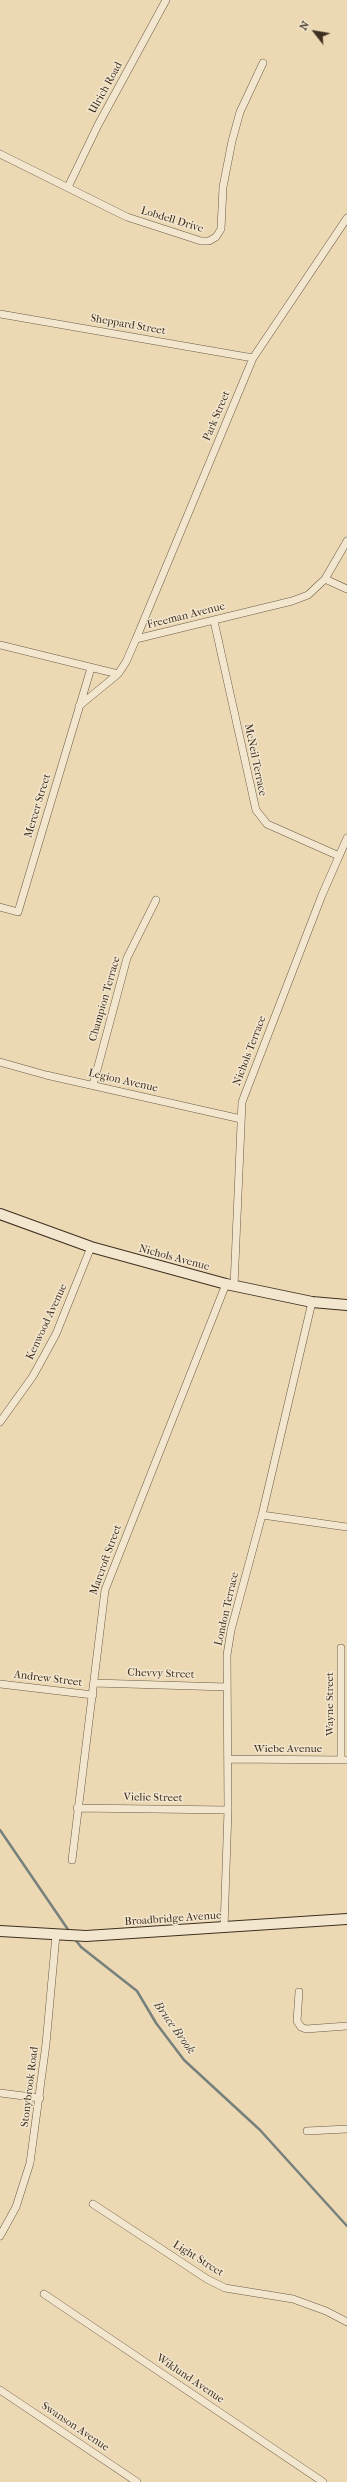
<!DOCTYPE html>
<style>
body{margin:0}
#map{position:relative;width:347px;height:2482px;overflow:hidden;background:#ecd9b4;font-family:"IM FELL French Canon",serif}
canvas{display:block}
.north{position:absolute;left:295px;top:12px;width:40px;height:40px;-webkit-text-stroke:3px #f3e6ce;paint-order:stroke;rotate:301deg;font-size:11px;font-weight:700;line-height:16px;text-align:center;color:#3e2f21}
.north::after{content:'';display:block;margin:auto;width:14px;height:18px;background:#3e2f21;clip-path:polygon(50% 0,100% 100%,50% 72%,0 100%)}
</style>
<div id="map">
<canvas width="347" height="2482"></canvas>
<div class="north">N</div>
</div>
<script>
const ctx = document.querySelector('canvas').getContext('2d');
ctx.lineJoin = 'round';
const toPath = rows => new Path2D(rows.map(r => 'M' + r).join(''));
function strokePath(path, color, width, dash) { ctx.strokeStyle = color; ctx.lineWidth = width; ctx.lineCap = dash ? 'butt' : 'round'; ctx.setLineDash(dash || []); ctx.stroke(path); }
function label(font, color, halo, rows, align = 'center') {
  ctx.font = font + ' "IM FELL French Canon",serif'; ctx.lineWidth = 3; ctx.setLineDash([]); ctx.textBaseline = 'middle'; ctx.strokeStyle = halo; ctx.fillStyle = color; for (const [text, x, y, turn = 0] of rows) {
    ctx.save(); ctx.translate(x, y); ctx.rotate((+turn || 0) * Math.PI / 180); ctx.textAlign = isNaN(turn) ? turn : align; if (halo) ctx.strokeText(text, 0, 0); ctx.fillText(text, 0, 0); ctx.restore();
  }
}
const stream = toPath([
 [0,1830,69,1931],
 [74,1938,81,1947,137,1991,156,2023,184,2060,260,2130,347,2226]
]);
const minor = toPath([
 [0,154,127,217,201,241,209,241,216,237,221,229,223,187,232,141,240,112,263,63],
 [68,187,98,125,166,0],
 [0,314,253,358],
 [325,579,347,589],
 [214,621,256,810,267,824,339,856],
 [136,639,253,358,347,218],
 [0,645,118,674,126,662,136,639,292,601,308,595,325,579,347,541],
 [79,706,118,674],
 [0,907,18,912,91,668],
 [0,1062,46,1075,241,1119],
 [93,1085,127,958,156,900],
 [234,1286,242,1102,322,895,347,838],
 [0,1422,33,1376,56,1334,91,1247],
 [262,1515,347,1527],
 [341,1648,341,1760],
 [94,1683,227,1687],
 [0,1684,93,1695],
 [228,1759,347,1760],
 [77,1808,228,1810],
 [72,1860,105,1590,226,1284],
 [224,1928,228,1810,227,1655,231,1630,262,1515,312,1302],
 [299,1992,297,2021,301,2027,306,2029,347,2026],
 [0,2093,40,2098],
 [307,2131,347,2129],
 [93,2204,207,2279,225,2288,293,2299,326,2311,347,2322],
 [0,2236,16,2207,30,2163,46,2044,56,1935],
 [44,2294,323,2482],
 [0,2390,137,2482]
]);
const secondary = toPath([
 [0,1214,91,1247,226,1284,312,1302,347,1305],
 [0,1931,86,1936,347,1919]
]);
const streetNames = [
 ["Ulrich Road",106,88,-61],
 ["Lobdell Drive",172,220,17],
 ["Sheppard Street",128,325,10],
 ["Park Street",217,416,-67],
 ["Freeman Avenue",186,616,-14],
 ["McNeil Terrace",255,760,78],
 ["Mercer Street",38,806,-73],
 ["Champion Terrace",105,999,-74],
 ["Nichols Terrace",250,1051,-69],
 ["Legion Avenue",123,1081,13],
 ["Nichols Avenue",174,1258,15],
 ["Kenwood Avenue",47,1322,-65],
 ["Marcroft Street",106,1560,-70],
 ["London Terrace",227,1609,-77],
 ["Chevvy Street",161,1674,2],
 ["Andrew Street",48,1679,7],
 ["Wayne Street",330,1704,-90],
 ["Wiebe Avenue",288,1749],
 ["Vielie Street",153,1798,1],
 ["Broadbridge Avenue",173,1919,-4],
 ["Stonybrook Road",30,2087,-83],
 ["Light Street",198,2259,32],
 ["Wiklund Avenue",190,2379,34],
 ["Swanson Avenue",75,2427,34]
];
const waterNames = [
 ["Bruce Brook",174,2028,54]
];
strokePath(stream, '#77817c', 2.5);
strokePath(minor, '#6a5a46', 8);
strokePath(secondary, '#3e2f21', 12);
strokePath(minor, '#f3e6ce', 7);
strokePath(secondary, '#f3e6ce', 10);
label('11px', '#3e2f21', '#f3e6ce', streetNames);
label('italic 12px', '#514a3f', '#f3e6ce', waterNames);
</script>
